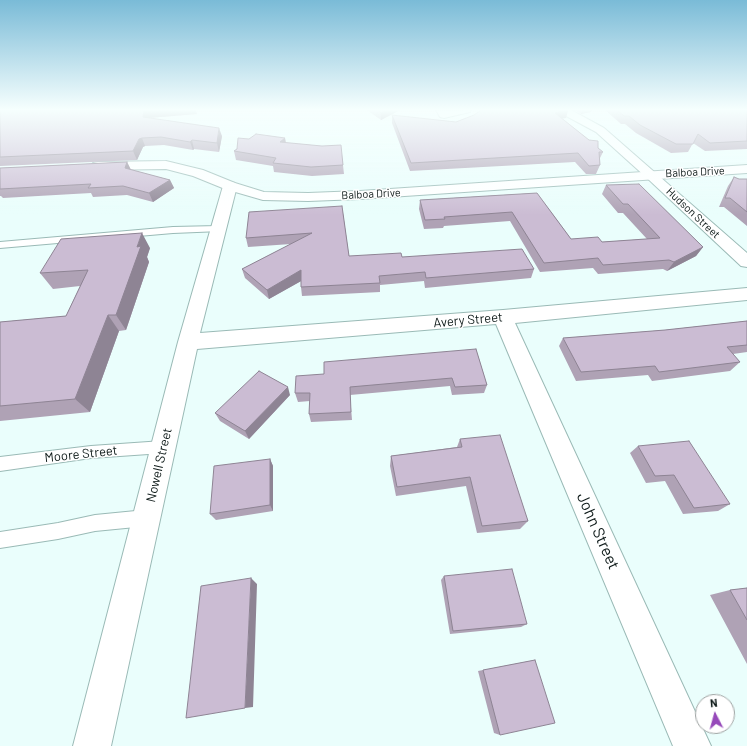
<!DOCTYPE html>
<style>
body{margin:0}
#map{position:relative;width:747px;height:746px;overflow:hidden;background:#eafefc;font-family:Barlow,sans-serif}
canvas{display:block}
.north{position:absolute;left:695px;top:694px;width:40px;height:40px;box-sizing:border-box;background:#fff;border:1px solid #9ea3a2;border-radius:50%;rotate:354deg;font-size:11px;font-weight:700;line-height:16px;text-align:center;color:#0c1817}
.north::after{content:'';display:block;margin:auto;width:14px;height:18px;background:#9649ba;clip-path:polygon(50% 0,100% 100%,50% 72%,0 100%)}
</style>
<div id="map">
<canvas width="747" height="746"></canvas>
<div class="north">N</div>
</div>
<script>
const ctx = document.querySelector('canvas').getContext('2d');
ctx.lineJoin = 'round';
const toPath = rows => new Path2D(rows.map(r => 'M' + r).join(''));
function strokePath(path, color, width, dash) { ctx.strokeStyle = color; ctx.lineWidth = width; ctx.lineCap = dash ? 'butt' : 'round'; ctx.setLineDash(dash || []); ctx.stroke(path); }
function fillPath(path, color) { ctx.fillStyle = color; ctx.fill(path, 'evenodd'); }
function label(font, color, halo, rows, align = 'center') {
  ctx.font = font + ' Barlow,sans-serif'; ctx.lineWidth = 3; ctx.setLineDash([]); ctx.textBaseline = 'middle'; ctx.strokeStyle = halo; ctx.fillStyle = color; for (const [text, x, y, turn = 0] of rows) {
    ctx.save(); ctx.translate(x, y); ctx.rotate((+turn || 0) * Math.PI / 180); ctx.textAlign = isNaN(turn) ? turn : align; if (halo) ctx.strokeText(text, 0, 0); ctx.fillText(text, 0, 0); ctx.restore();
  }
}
const service = toPath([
 [218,226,221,227,222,229,221,231,173,233,0,248,0,242,173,227,218,226],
 [163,441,168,443,170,447,168,451,163,453,91,458,0,471,0,457,91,446,163,441],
 [146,510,151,513,154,518,151,523,146,526,95,531,58,539,0,548,0,532,58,523,95,515,146,510]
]);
const minor = toPath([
 [436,110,447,111,471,110,470,112,444,118,440,117,436,110],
 [555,110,571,110,604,128,747,253,747,267,741,266,647,178,596,132,555,110],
 [230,182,235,183,237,186,200,333,503,310,747,288,747,300,515,323,711,746,673,746,496,324,197,349,111,746,73,746,178,342,223,186,225,183,230,182]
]);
const tertiary = toPath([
 [166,161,203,170,235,183,264,192,308,193,360,191,747,165,747,173,360,199,308,201,263,200,225,189,193,176,166,169,98,170,93,169,91,166,93,163,98,162,166,161]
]);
const wall = toPath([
 [0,110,197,114,148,118,222,136,219,152,194,149,193,150,164,145,145,146,143,147,137,160,0,166],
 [367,110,400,110,381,120],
 [481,110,568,110,566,118,562,118,603,152,599,160,600,165,596,174,586,174,575,162,410,171,392,123,392,115,456,122,474,115],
 [575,110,592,110,591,112,581,114],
 [605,110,747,110,747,149,705,151,693,143,688,152,671,153,636,133,625,124,621,124],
 [285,138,286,143,343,165,344,174,312,176,274,172,273,166,236,160,234,151,249,139],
 [127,162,131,170,170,180,174,188,153,202,127,195,93,197,91,193,3,198,1,196,0,196,0,168],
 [734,177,739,179,747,179,747,226,724,207,719,207,728,186],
 [606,185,703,247,696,256,667,271,663,269,598,274,593,268,540,272,510,221,444,226,443,228,424,229,419,209,420,200,537,193,571,239,602,242,647,239,623,213,618,213,602,194],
 [342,206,349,256,402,257,534,269,531,278,425,288,424,281,380,285,380,292,302,296,301,287,301,281,269,299,245,278,242,269,291,244,248,247,246,238],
 [150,248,147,257,149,262,126,330,119,331,90,412,0,421,0,322,66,316,80,286,53,289,40,273],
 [747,321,747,352,733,354,740,362,730,371,652,381,648,375,576,381,559,346,563,338,665,330],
 [476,349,487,385,484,393,452,395,450,386,350,395,352,420,311,422,309,414,310,401,298,402,295,393,324,374],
 [290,395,249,439,220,421,215,413],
 [460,439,528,521,520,529,477,533,466,486,396,496,390,466,391,456,457,447],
 [638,446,730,504,718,511,683,514,665,481,646,483,630,453],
 [270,459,273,466,273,511,216,520,210,514],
 [444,576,527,624,521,627,450,634,441,580],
 [747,588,747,664,710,595,730,590],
 [535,660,500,735,494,733,478,671]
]);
const shadedWall = toPath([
 [144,110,196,110,197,114,147,118,143,117],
 [386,110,400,110,381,120,381,113],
 [566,110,568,110,566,118,553,120,555,113],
 [583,110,592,110,591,112,581,114],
 [219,128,222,136,219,152,217,143],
 [142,138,145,146,143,147,137,160,133,151,139,139],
 [285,138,286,146,280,142],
 [192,140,194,149,193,150,190,142],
 [127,162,131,170,125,168],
 [170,180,174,188,153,202,149,193],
 [142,233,150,248,147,257,149,262,126,330,116,315,137,247],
 [703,247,696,256,667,271,674,262],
 [301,270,303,280,269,299,267,290],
 [108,315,119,331,90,412,75,399],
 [288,387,290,395,249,439,245,431],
 [270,459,273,466,273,511,270,505],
 [251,578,257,584,253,707,245,708]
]);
const building = toPath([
 [0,110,144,110,143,117,219,128,217,143,192,140,190,142,161,137,142,138,139,139,133,151,0,157,0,110],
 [378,110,386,110,381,113,378,110],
 [481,110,566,110,555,113,589,140,598,141,598,148,603,152,599,152,600,165,589,166,578,153,411,163,392,115,456,122,474,115,481,110],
 [617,110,747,110,747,141,710,143,698,134,693,144,676,144,640,125,629,116,624,116,617,110],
 [256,134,285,138,280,142,322,146,341,145,343,165,311,167,273,163,276,158,234,151,237,149,238,138,249,139,256,134],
 [127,162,125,168,170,180,149,193,123,186,88,188,91,184,0,189,0,168,127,162],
 [734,177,739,179,747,179,747,212,730,198,725,198,734,177],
 [639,184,703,247,674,262,669,260,603,265,598,258,544,263,512,212,444,217,445,219,425,220,420,200,537,193,571,239,598,237,602,242,660,238,628,204,623,204,606,185,639,184],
 [342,206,349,256,401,253,402,257,522,249,534,269,426,278,425,272,379,276,380,283,301,287,301,270,267,290,242,269,312,233,246,238,249,212,342,206],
 [142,233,137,247,141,246,116,315,108,315,75,399,0,406,0,322,66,316,88,270,40,273,61,239,142,233],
 [747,321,747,345,727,347,740,362,659,372,655,366,581,372,563,338,665,330,747,321],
 [476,349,487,385,455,387,452,378,350,387,351,412,309,414,310,393,295,393,296,376,324,374,324,362,476,349],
 [259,371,288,387,245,431,215,413,259,371],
 [500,435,528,521,482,526,470,477,397,487,391,456,462,447,460,439,500,435],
 [689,441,730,504,694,508,674,475,655,476,638,446,689,441],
 [270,459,270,505,210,514,214,466,270,459],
 [512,569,527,624,453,631,444,576,512,569],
 [251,578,245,708,186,718,201,586,251,578],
 [747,588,747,620,730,590,747,588],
 [535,660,555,723,500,735,483,670,535,660]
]);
const farStreetnames = [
 ["Balboa Drive",695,172,-3],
 ["Balboa Drive",371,194,-3],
 ["Hudson Street",693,213,43]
];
const streetNames = [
 ["Avery Street",468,320,-5],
 ["Moore Street",81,454,-6],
 ["Nowell Street",159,465,-77]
];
const nearStreetnames = [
 ["John Street",598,531,66]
];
strokePath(service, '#9abab6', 2);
strokePath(minor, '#9abab6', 2);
strokePath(tertiary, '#9abab6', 2);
fillPath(service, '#fff');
fillPath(minor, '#fff');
fillPath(tertiary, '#fff');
fillPath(wall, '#afa2b5');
fillPath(shadedWall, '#8e8494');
fillPath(building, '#cbbcd3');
strokePath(building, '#8e8494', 1);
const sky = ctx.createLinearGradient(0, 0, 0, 215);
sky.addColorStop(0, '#7abbd7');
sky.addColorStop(0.51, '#f6fffe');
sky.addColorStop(1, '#f6fffe00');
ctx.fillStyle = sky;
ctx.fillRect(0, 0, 747, 215);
label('11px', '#0c1817', '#fff', farStreetnames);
label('13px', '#0c1817', '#fff', streetNames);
label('16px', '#0c1817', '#fff', nearStreetnames);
</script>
